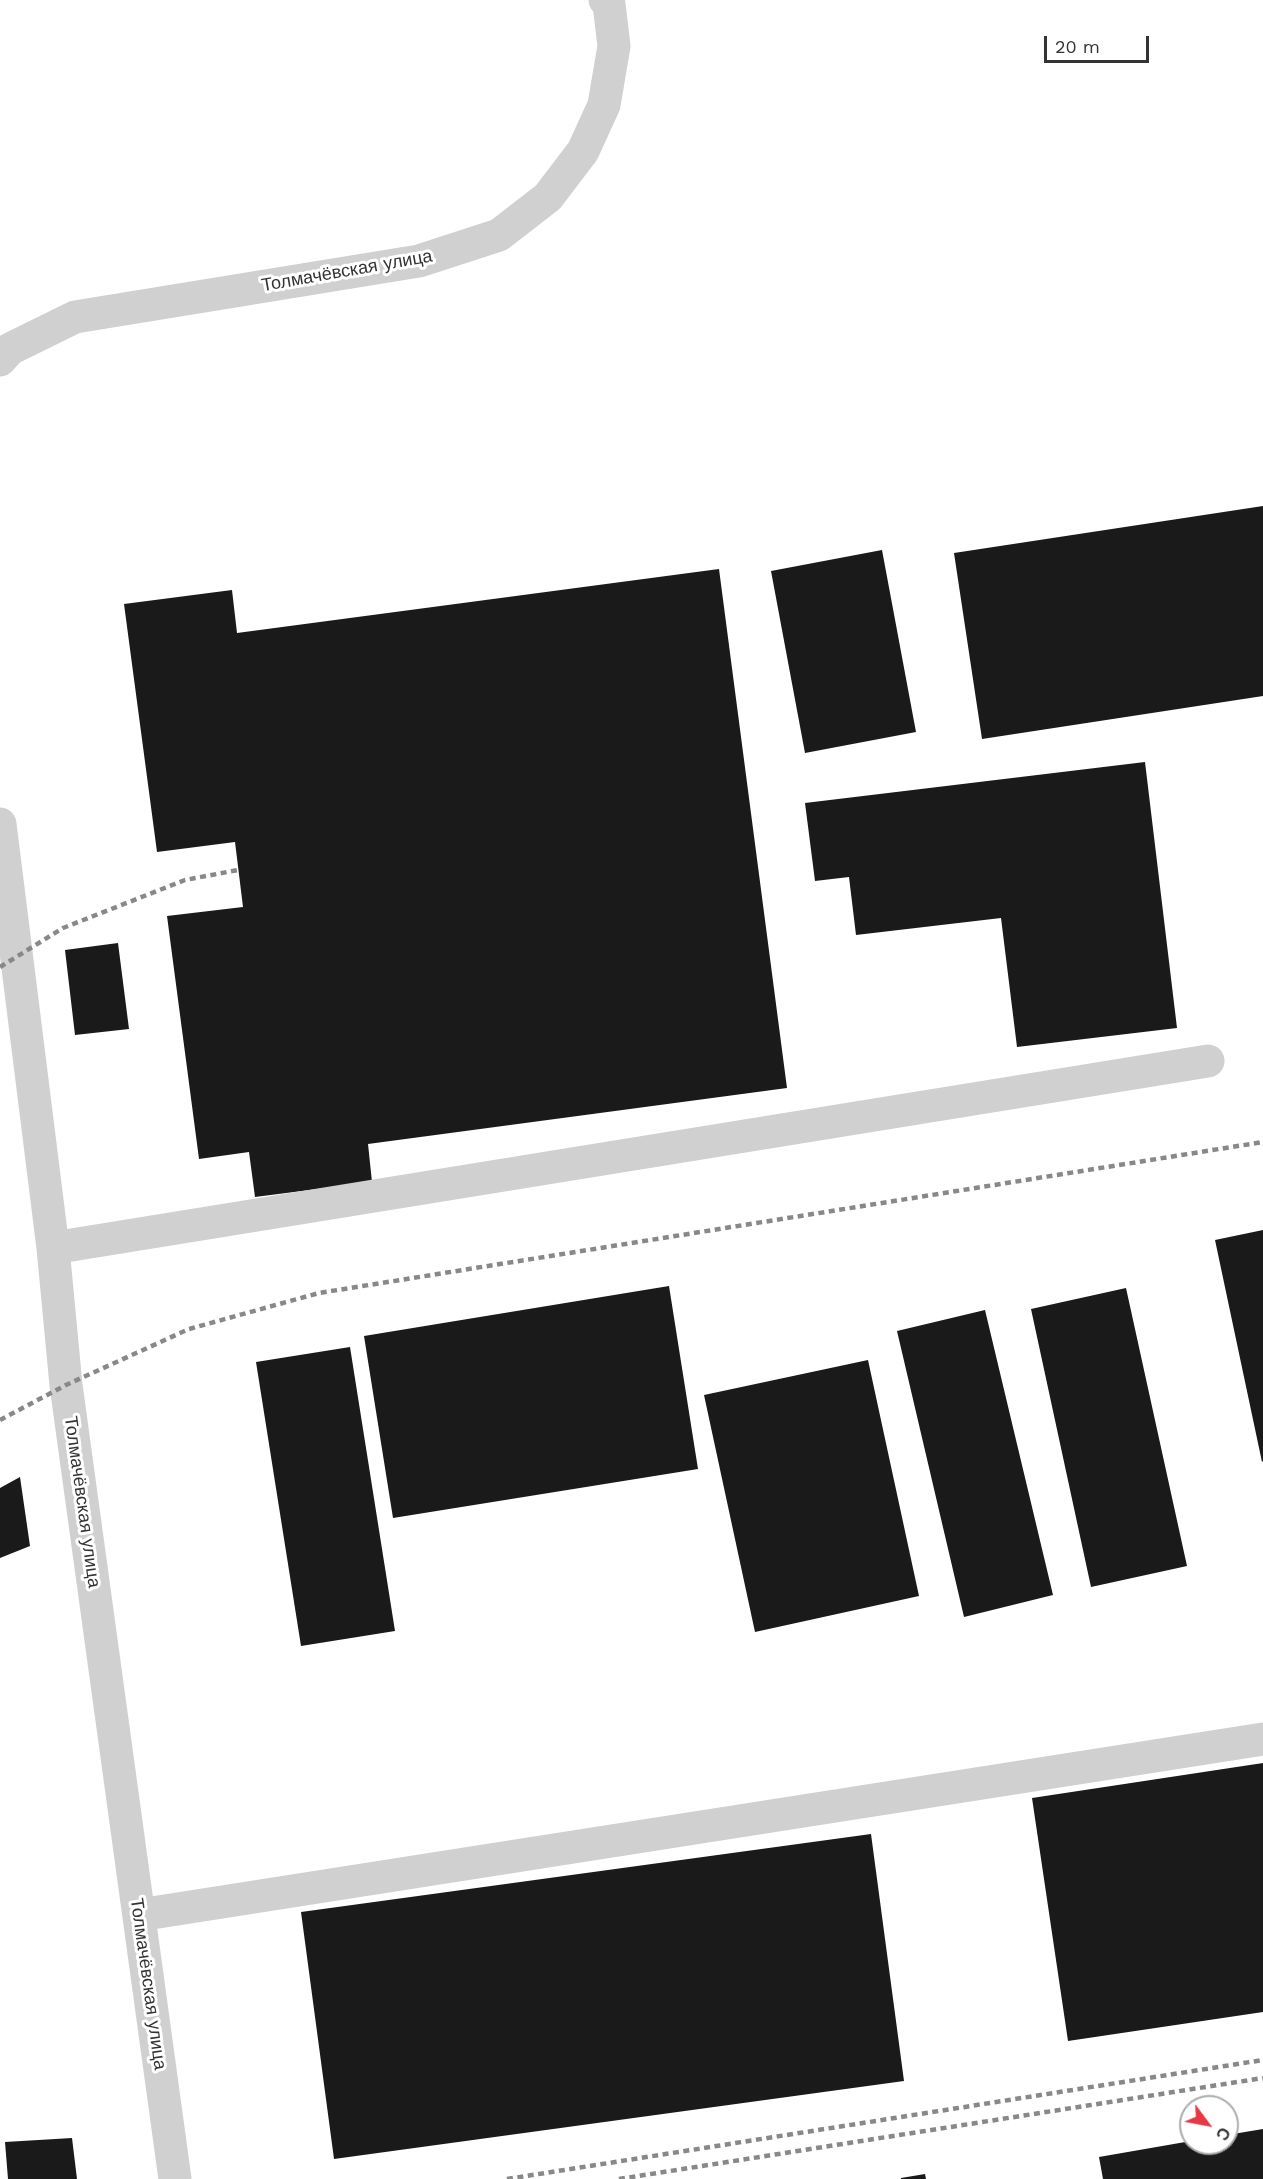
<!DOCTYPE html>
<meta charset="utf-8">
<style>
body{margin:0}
#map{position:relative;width:1263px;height:2179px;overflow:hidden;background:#fff;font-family:"Work Sans",sans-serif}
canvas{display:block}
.north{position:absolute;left:1179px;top:2095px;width:60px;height:60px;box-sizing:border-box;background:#fff;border:2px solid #adadad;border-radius:50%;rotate:122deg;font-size:16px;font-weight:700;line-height:24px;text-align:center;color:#333}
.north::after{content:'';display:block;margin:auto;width:21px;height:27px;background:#e63946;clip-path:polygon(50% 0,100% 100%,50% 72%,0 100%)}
.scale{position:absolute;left:1044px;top:36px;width:105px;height:27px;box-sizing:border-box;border:3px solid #333;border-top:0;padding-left:8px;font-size:18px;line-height:21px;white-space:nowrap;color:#333;-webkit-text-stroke:4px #fff;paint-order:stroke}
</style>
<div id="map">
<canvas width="1263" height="2179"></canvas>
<div class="north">С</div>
<div class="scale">20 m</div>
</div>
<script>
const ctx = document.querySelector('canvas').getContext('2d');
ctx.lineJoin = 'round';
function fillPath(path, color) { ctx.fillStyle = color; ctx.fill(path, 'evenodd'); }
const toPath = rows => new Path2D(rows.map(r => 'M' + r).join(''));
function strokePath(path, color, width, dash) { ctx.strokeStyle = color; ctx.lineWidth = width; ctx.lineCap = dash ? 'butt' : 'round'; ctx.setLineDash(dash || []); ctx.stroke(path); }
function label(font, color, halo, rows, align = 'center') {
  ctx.font = font + ' "Work Sans",sans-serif'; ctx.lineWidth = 6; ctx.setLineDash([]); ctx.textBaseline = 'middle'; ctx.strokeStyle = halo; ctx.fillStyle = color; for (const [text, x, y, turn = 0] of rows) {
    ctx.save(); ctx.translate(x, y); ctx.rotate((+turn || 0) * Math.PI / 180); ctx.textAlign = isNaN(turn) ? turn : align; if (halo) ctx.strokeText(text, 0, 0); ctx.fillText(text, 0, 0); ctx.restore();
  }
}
const building = toPath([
 [1263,506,1263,696,982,739,954,553],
 [882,550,916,732,805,753,771,571],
 [719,569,787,1088,368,1144,372,1182,255,1197,249,1152,199,1159,167,916,243,907,235,842,157,852,124,604,232,590,237,633],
 [1145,762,1177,1028,1017,1047,1001,918,856,935,849,877,815,881,805,803],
 [118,943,129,1029,75,1035,65,950],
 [1263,1230,1263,1461,1262,1462,1215,1240],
 [669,1286,698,1469,393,1518,364,1336],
 [1126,1288,1187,1566,1091,1587,1031,1309],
 [985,1310,1053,1595,964,1617,897,1331],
 [350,1347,395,1631,301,1646,256,1362],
 [868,1360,919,1596,755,1632,704,1395],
 [20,1477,30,1546,0,1558,0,1488],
 [1263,1763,1263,2012,1068,2041,1032,1798],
 [871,1834,904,2081,334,2159,301,1912],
 [1263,2129,1263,2179,1103,2179,1099,2157,1191,2141,1191,2143,1227,2143,1227,2135],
 [72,2138,77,2179,8,2179,5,2142],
 [925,2174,926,2179,901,2179,901,2178]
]);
const minor = toPath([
 [0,360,10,349,75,317,419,261,499,235,548,197,583,151,604,105,614,46,609,4,605,0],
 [0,824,53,1248,66,1385,175,2179],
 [53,1248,1208,1061],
 [139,1915,1263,1739]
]);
const rail = toPath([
 [0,967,63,928,185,880,238,870],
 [0,1420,66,1385,189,1329,319,1293,1263,1142],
 [507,2179,1263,2060],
 [619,2179,1263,2078]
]);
const streetNames = [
 ["Толмачёвская улица",347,271,-10],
 ["Толмачёвская улица",82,1502,82],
 ["Толмачёвская улица",148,1984,82]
];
fillPath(building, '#1a1a1a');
strokePath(minor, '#d0d0d0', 33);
strokePath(rail, '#888', 4.5, [6, 4.5]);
label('18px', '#333', '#fff', streetNames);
</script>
